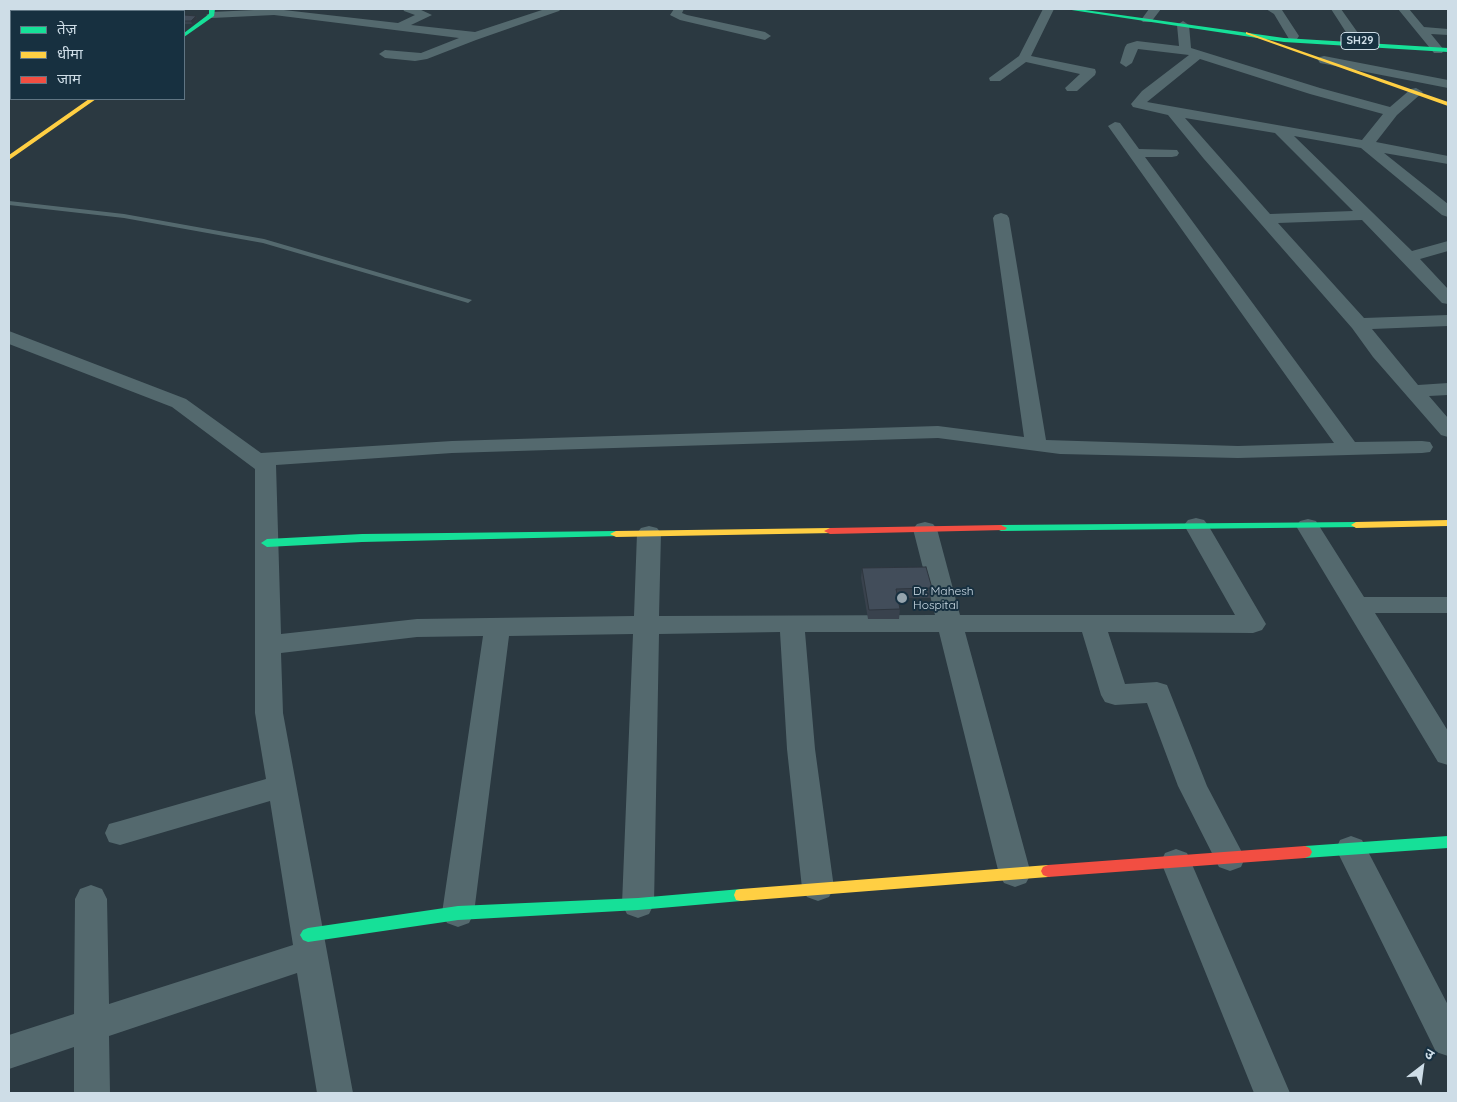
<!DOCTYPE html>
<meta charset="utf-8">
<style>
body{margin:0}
#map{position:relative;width:1457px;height:1102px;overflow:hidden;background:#2b3941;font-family:Quicksand,"Noto Sans Devanagari",sans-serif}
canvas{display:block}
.frame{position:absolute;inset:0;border:10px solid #cedde7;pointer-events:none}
.legend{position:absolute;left:10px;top:10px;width:175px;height:90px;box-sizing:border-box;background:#173040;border:1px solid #607583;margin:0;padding:6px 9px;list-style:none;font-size:15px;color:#cedde7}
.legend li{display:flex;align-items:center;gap:10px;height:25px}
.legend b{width:25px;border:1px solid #607583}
.north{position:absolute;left:1397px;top:1042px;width:50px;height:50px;-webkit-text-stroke:4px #173040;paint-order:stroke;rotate:30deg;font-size:14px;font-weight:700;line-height:20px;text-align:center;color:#cedde7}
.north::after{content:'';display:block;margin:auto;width:18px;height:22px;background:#cedde7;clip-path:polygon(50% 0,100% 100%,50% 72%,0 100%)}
</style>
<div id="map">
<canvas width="1457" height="1102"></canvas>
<div class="frame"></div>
<ul class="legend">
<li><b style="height:6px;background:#16e098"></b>तेज़</li>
<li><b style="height:6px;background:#ffcf43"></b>धीमा</li>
<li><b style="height:6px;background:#f24e42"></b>जाम</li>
</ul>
<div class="north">उ</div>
</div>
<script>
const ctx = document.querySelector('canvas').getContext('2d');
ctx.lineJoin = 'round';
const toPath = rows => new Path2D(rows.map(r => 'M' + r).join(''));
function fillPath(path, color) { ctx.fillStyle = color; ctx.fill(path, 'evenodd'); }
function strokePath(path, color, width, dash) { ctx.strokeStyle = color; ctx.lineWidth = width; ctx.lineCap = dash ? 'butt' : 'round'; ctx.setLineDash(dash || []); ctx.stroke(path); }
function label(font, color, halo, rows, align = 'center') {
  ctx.font = font + ' Quicksand,sans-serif'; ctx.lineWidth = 4; ctx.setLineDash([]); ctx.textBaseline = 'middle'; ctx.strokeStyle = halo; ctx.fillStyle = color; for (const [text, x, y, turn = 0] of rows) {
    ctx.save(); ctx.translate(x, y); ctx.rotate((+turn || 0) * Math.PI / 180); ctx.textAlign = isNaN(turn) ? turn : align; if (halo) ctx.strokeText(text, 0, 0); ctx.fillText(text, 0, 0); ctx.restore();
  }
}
const lane = toPath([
 [9,201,124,214,264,239,472,300,468,303,465,302,263,243,124,218,9,205,9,201]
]);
const street = toPath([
 [275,9,398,23,415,15,404,11,403,9,419,9,432,15,411,25,475,32,545,9,561,9,559,11,476,40,427,59,415,61,385,58,379,54,385,50,421,53,459,38,274,15,212,18,206,15,212,12,275,9],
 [674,9,684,9,682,13,687,15,765,32,771,36,765,40,680,20,670,15,674,9],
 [1043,9,1054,9,1031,56,1095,69,1096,72,1095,75,1077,91,1067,91,1065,88,1080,74,1026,62,1000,81,990,81,989,78,1019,56,1043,9],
 [1149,9,1161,9,1151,22,1143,22,1141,20,1149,9],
 [1266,9,1282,10,1299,36,1297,39,1289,39,1274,14,1266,9],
 [1331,9,1341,9,1363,40,1361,43,1353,43,1331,9],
 [1398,9,1409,9,1424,27,1448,29,1448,35,1431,34,1444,50,1442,53,1434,53,1398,9],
 [1183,21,1189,25,1191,48,1320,88,1390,107,1411,89,1416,88,1423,92,1397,115,1376,142,1448,156,1448,164,1384,153,1448,204,1448,217,1442,215,1361,148,1294,136,1412,251,1448,241,1448,251,1420,259,1448,289,1448,304,1442,303,1362,220,1278,223,1364,318,1448,315,1448,326,1372,329,1418,385,1448,383,1448,395,1429,396,1448,418,1448,437,1441,435,1373,357,1352,328,1204,159,1168,115,1133,107,1131,104,1142,91,1189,55,1138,49,1132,63,1126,67,1120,63,1125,47,1127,44,1137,41,1179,46,1177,25,1183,21],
 [1200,59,1310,94,1383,114,1362,140,1147,102,1200,59],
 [1185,118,1275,133,1353,211,1270,214,1185,118],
 [1324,56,1448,80,1448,88,1320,63,1318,60,1320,57,1324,56],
 [1115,122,1120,123,1139,149,1177,150,1179,153,1177,156,1172,157,1145,157,1355,442,1422,441,1430,442,1433,447,1430,452,1422,453,1238,458,1060,454,938,438,452,453,276,465,281,634,417,619,634,616,637,533,641,528,649,526,657,528,661,533,659,616,935,615,913,529,917,524,925,522,933,524,937,529,960,615,1235,615,1184,525,1188,520,1196,518,1204,520,1208,525,1266,624,1262,630,1253,633,1108,632,1125,684,1157,682,1167,685,1207,786,1245,858,1241,867,1230,871,1219,867,1178,786,1147,703,1115,705,1105,702,1101,695,1082,632,965,632,1031,874,1026,883,1015,887,1004,883,999,874,939,632,805,632,815,749,834,888,829,897,818,901,807,897,802,888,787,749,780,632,659,634,654,904,649,914,638,918,627,914,622,904,633,634,509,636,474,913,469,923,458,927,447,923,442,913,483,636,417,637,281,653,283,713,353,1093,317,1093,297,973,109,1036,110,1093,74,1093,74,1047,9,1069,9,1035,74,1014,75,899,80,889,91,885,102,889,107,899,109,1004,293,945,270,801,120,845,109,842,105,833,109,824,120,821,266,779,255,713,255,469,172,407,9,344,9,331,186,399,261,453,452,441,938,426,1024,437,993,218,995,215,1001,213,1007,215,1009,218,1046,440,1238,446,1334,443,1108,126,1115,122],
 [1308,519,1316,521,1364,597,1448,597,1448,613,1375,613,1448,731,1448,765,1438,762,1296,526,1300,521,1308,519],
 [1351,836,1362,840,1448,1005,1448,1056,1436,1052,1336,849,1340,840,1351,836],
 [1176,849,1187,853,1191,862,1290,1093,1254,1093,1161,862,1165,853,1176,849]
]);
const fast = toPath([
 [209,9,215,9,214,16,184,37,184,33,209,14,209,9],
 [1065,9,1078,9,1284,38,1448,48,1448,52,1284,42,1065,9],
 [1356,522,1361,525,1360,527,1001,531,995,528,1001,525,1356,522],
 [616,531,620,532,622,534,620,536,362,542,267,547,261,543,267,539,362,534,616,531],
 [1448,836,1448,848,1305,858,1300,856,1298,852,1300,848,1305,846,1448,836],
 [741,889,746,890,748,895,746,900,741,901,638,910,458,920,308,942,303,940,300,935,303,930,308,928,458,906,638,898,741,889]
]);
const slow = toPath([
 [1246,32,1448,102,1448,106,1246,34,1246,32],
 [89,99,96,99,9,160,9,155,89,99],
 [1448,520,1448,526,1356,528,1351,525,1356,522,1448,520],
 [830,528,836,531,834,533,616,537,610,534,616,531,830,528],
 [1048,865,1053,867,1055,871,1053,875,1048,877,741,901,736,900,734,895,736,890,741,889,1048,865]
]);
const jam = toPath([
 [1001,525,1007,528,1005,530,830,534,824,531,830,528,1001,525],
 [1305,846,1310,848,1312,852,1310,856,1305,858,1048,877,1043,875,1041,871,1043,867,1048,865,1305,846]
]);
const wall = toPath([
 [9,9,60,10,94,9,11,11,11,28,9,27],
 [184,16,196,16,197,19,192,24,184,24],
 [862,568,932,588,930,598,898,598,900,609,899,619,868,619,861,578]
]);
const shadedWall = toPath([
 [78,9,90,9,91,11,73,11],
 [196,16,197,19,192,24,191,21]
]);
const building = toPath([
 [9,9,52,9,60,10,62,9,78,9,73,11,9,11,9,9],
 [87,9,94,9,119,11,82,11,87,9],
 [184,15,196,16,191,21,184,21,184,15],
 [9,19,11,19,11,25,9,24,9,19],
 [926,567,932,588,896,589,900,609,869,610,862,568,926,567]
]);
const markers = [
 [902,598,6,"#95a4ad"]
];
const shields = [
 [1360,41,38]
];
const shieldNames = [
 ["SH29",1360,41]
];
const poiNames = [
 ["Dr. Mahesh",913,591],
 ["Hospital",913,605]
];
fillPath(lane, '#54696e');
fillPath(street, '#54696e');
fillPath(fast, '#16e098');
fillPath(slow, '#ffcf43');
fillPath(jam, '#f24e42');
fillPath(wall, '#39424d');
fillPath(shadedWall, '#2e363f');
fillPath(building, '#424d5a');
strokePath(building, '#2e363f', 1);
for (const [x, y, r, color] of markers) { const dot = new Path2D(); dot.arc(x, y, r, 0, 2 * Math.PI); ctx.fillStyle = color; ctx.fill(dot); strokePath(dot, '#173040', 2); }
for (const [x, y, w] of shields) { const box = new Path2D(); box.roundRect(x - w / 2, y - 8.5, w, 17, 4); ctx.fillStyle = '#173040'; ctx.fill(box); strokePath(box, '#cedde7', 1); }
label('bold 11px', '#cedde7', null, shieldNames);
label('12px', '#cedde7', '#173040', poiNames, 'left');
</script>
